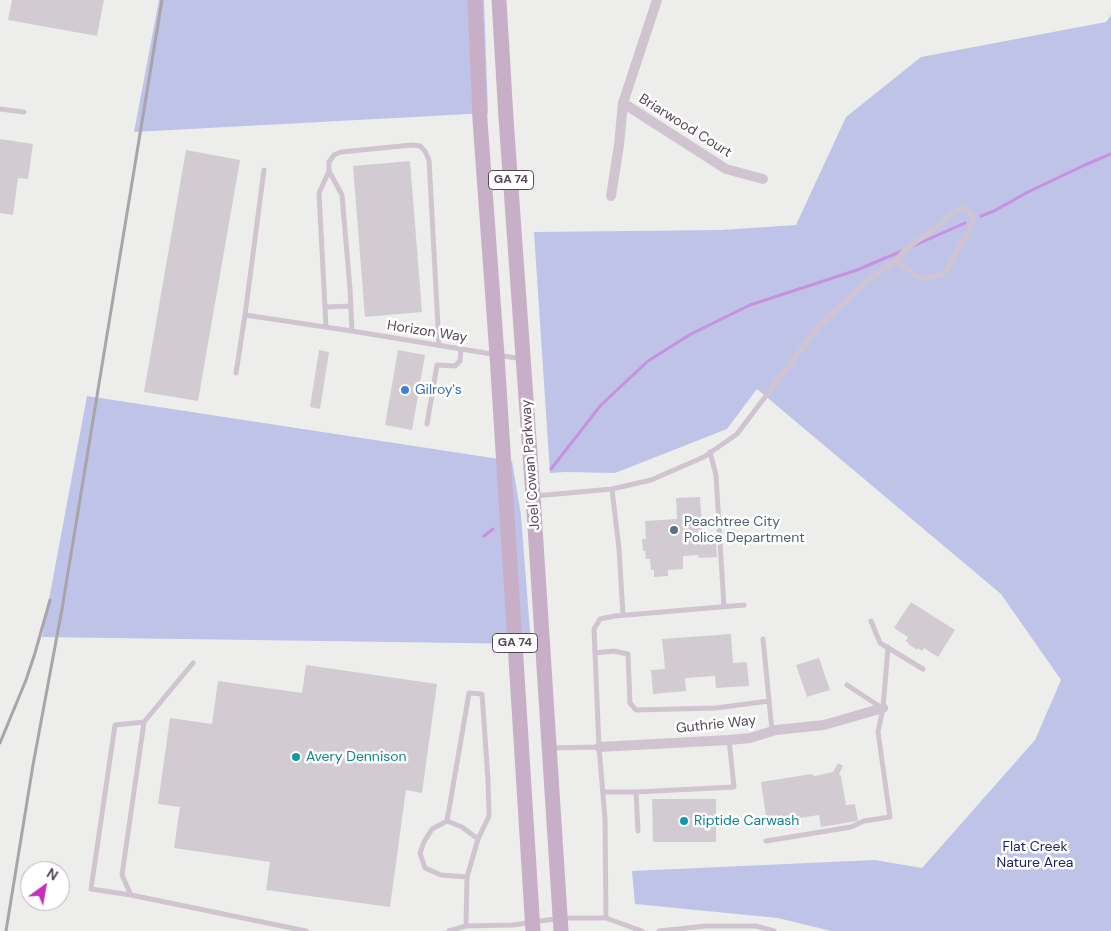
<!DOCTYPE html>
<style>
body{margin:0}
#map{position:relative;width:1111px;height:931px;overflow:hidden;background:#edeeec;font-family:"DM Sans",sans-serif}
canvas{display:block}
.north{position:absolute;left:20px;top:861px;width:50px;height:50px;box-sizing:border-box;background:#fff;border:1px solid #bbb5bc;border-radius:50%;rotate:32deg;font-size:14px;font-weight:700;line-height:20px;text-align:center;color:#564757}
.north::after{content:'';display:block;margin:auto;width:18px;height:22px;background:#c52fbc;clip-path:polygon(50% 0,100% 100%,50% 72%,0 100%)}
</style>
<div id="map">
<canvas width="1111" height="931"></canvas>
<div class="north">N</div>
</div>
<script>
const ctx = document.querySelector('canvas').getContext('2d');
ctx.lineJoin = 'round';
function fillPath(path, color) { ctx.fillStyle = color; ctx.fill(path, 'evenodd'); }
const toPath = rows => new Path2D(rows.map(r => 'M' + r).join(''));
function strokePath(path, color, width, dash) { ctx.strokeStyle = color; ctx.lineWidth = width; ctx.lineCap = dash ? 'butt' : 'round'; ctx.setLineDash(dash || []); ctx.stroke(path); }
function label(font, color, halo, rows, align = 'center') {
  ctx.font = font + ' "DM Sans",sans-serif'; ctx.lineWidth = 5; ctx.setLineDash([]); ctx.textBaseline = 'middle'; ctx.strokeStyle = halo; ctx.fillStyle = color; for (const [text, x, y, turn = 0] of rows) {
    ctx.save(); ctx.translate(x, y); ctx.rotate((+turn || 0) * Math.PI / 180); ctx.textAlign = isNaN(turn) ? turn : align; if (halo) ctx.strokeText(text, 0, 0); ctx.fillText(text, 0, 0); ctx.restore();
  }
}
const green = toPath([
 [159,0,484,0,488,113,134,132],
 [1111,15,1111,931,831,931,778,918,635,904,632,871,875,860,922,868,1035,740,1061,680,1001,594,757,389,727,429,615,473,565,472,550,473,534,232,721,230,796,225,846,117,921,57,1106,22],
 [87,396,512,461,521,515,531,644,42,637]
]);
const stream = toPath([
 [981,216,994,211,1028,192,1087,164,1111,154],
 [913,246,965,223],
 [551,469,601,405,648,361,691,334,750,305,857,270,902,251],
 [484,536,493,529]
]);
const building = toPath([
 [12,0,104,0,97,36,8,20],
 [0,139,33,144,28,179,18,178,13,215,0,213],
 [186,150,240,160,198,401,144,392],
 [410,161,422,312,365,317,353,166],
 [319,350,329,352,320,409,310,407],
 [398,350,425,355,412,430,385,425],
 [700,497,703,542,716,542,717,557,699,558,698,555,683,556,683,569,668,570,668,576,654,577,654,570,651,570,650,559,646,559,645,551,643,551,642,539,646,539,645,521,677,519,676,498],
 [911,602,955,630,938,657,924,648,922,651,918,648,917,650,908,644,909,643,906,641,908,637,894,628],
 [731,634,733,663,747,662,749,686,716,688,715,676,685,678,686,691,653,694,651,670,665,669,662,639],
 [819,658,830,690,807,697,796,665],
 [306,665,437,684,422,793,406,790,390,907,266,890,270,862,174,848,180,807,158,804,170,718,212,724,218,681,302,693],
 [838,763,843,766,839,774,841,776,846,805,855,804,858,821,821,827,819,815,767,823,761,782,811,774,815,776,833,772],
 [652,799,716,799,716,842,653,842]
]);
const lane = toPath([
 [0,109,24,112],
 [264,170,245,315,352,331,522,359],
 [329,171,342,195,350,289,352,331],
 [325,307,351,306],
 [326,327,319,193,329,171,329,162,334,155,341,152,412,145,420,146,425,151,429,160,439,345],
 [236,373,245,315],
 [427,424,437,365,455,366,460,361,461,349],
 [710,452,716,475,724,607],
 [612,489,619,549,623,615],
 [535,496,612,489,651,480,704,457,737,434,818,327,868,280,896,260,906,249,940,225,954,212,961,207,966,209,973,216,973,222,969,230,952,261,942,275,925,278,917,276,907,269,896,260],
 [871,621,880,643,923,669],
 [763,639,772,731],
 [595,653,614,651,628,654,630,703,636,710,716,708,769,701],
 [193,663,144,722,122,875,131,895,306,931],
 [847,685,882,708],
 [550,748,599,747],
 [603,792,636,792,734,787,729,740],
 [636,792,638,831],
 [447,821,432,829,424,842,420,853,425,868,441,875,467,877],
 [766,841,851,827,864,821,890,817,878,732,883,708,888,647],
 [131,895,91,889,115,725,144,722],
 [606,918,605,819,599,747,594,629,600,619,615,616,744,605],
 [466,926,467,877,478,839,489,816,488,780,482,694,469,693,447,821,462,827,478,839],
 [449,931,466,926,513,925,561,918,606,918,642,931],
 [659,931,706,926,756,926,774,931]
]);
const street = toPath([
 [623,103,726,169,763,179],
 [611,196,619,145,623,103,657,0],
 [599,747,729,740,750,738,776,730,824,725,883,708]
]);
const primary = toPath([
 [475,0,480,120,497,355,533,931],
 [499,0,506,118,533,496,561,931]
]);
const rail = toPath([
 [0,743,26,680,35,653,50,600],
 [6,931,33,765,62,609,162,0]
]);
const markers = [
 [405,390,5,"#3f7fe0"],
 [674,530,5,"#5c6f8a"],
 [296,757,5,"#0f9aa8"],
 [684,821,5,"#0f9aa8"]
];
const shields = [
 [511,180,45],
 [515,643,45]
];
const shieldNames = [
 ["GA 74",511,180],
 ["GA 74",515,643]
];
const streetNames = [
 ["Briarwood Court",685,126,32],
 ["Horizon Way",427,332,9],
 ["Joel Cowan Parkway",531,465,-94],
 ["Guthrie Way",716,725,-6]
];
const shopNames = [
 ["Gilroy's",415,390]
];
const serviceNames = [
 ["Peachtree City",684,522],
 ["Police Department",684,538]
];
const cultureNames = [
 ["Avery Dennison",306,757],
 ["Riptide Carwash",694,821]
];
const parkNames = [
 ["Flat Creek",1035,847],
 ["Nature Area",1035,863]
];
fillPath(green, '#bfc3e8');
strokePath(stream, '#c891df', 3);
fillPath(building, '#d2ccd2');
strokePath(lane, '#d1c4d1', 5);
strokePath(street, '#d1c4d1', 10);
strokePath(primary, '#c8afc8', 15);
strokePath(rail, '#aaa3aa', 3);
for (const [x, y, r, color] of markers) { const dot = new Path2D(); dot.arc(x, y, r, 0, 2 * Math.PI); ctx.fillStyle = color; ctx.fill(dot); strokePath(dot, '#fff', 2); }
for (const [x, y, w] of shields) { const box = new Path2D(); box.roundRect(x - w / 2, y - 9.5, w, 19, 4); ctx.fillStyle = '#fff'; ctx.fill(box); strokePath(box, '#564757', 1); }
label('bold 12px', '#564757', null, shieldNames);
label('14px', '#564757', '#fff', streetNames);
label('14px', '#366cbe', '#fff', shopNames, 'left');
label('14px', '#4e5e75', '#fff', serviceNames, 'left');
label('14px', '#0d838f', '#fff', cultureNames, 'left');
label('14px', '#22226e', '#fff', parkNames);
</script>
